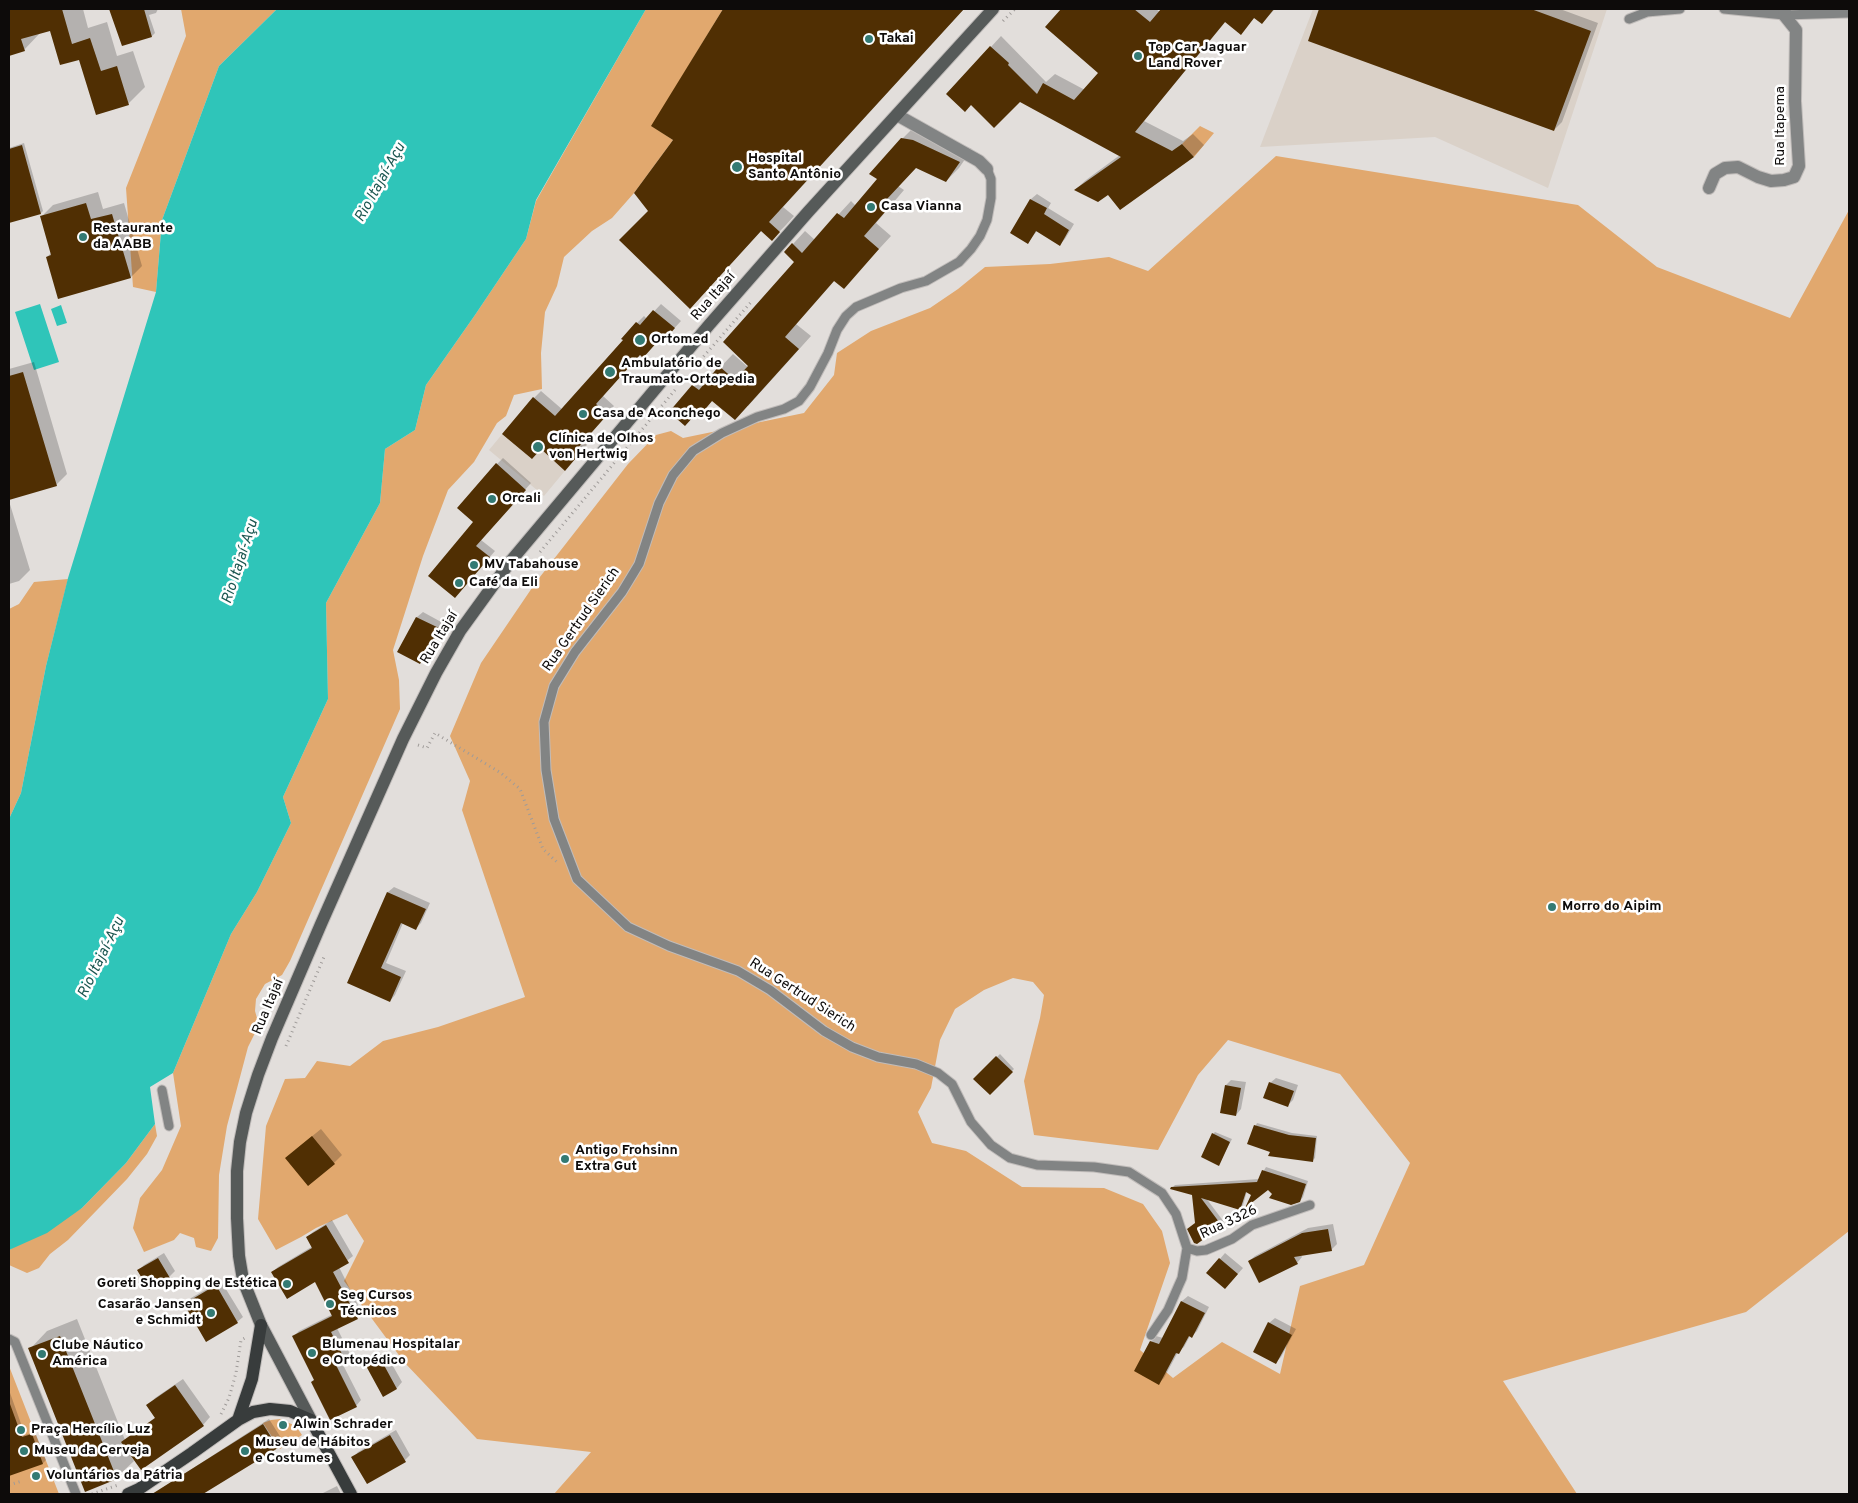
<!DOCTYPE html>
<meta charset="utf-8">
<style>
body{margin:0}
#map{position:relative;width:1858px;height:1503px;overflow:hidden;background:#e2dedb;font-family:Overpass,sans-serif}
canvas{display:block}
.frame{position:absolute;inset:0;border:10px solid #0d0b0a;pointer-events:none}
</style>
<div id="map">
<canvas width="1858" height="1503"></canvas>
<div class="frame"></div>
</div>
<script>
const ctx = document.querySelector('canvas').getContext('2d');
ctx.lineJoin = 'round';
function fill(path, color) { ctx.fillStyle = color; ctx.fill(path, 'evenodd'); }
const poly = rows => new Path2D(rows.map(r => 'M' + r).join(''));
function strokePath(path, color, width, dash) { ctx.strokeStyle = color; ctx.lineWidth = width; ctx.lineCap = dash ? 'butt' : 'round'; ctx.setLineDash(dash || []); ctx.stroke(path); }
function write(font, color, halo, rows, align = 'center') {
  ctx.font = font + ' Overpass,sans-serif'; ctx.lineWidth = 5; ctx.setLineDash([]); ctx.textBaseline = 'middle'; ctx.strokeStyle = halo; ctx.fillStyle = color; for (const [text, x, y, turn = 0] of rows) {
    ctx.save(); ctx.translate(x, y); ctx.rotate((+turn || 0) * Math.PI / 180); ctx.textAlign = isNaN(turn) ? turn : align; if (halo) ctx.strokeText(text, 0, 0); ctx.fillText(text, 0, 0); ctx.restore();
  }
}
const built = poly([
 [1313,9,1607,9,1548,188,1435,137,1260,147],
 [533,397,588,443,544,496,489,450]
]);
const green = poly([
 [181,9,277,9,219,66,162,220,156,292,133,287,126,188,186,36],
 [646,9,723,9,652,126,673,140,634,193,612,218,592,231,564,257,557,286,545,312,541,353,542,389,514,395,506,416,497,423,474,462,448,490,423,556,393,650,399,680,400,709,290,961,282,975,265,984,256,999,255,1011,259,1025,248,1047,227,1126,219,1175,218,1238,211,1251,196,1247,194,1238,180,1233,174,1240,144,1252,133,1228,140,1198,162,1170,181,1126,173,1073,231,934,257,892,291,823,283,797,328,699,326,603,380,503,385,449,415,430,426,385,475,315,526,239,536,201],
 [1200,126,1214,133,1194,157,1182,144],
 [1276,156,1578,205,1657,267,1790,318,1849,210,1849,1231,1746,1312,1503,1381,1577,1494,554,1494,591,1452,477,1439,404,1362,344,1281,364,1241,347,1214,316,1228,301,1237,276,1250,258,1219,266,1126,285,1079,305,1078,317,1061,350,1066,383,1041,438,1027,525,997,462,810,470,781,450,736,481,663,536,582,628,464,656,435,671,431,683,438,804,413,834,375,837,353,871,331,930,308,958,289,985,267,1050,264,1109,257,1148,271],
 [1013,978,1033,982,1044,995,1040,1018,1024,1081,1034,1135,1158,1150,1198,1075,1228,1040,1340,1074,1410,1163,1364,1265,1300,1286,1280,1374,1222,1342,1173,1378,1140,1350,1170,1263,1162,1231,1143,1204,1104,1188,1022,1187,966,1151,932,1143,918,1112,931,1088,940,1040,955,1009,984,990],
 [68,579,46,666,21,793,9,819,9,609,19,604,34,582],
 [155,1124,157,1136,147,1154,127,1179,68,1240,50,1254,39,1268,27,1273,9,1265,9,1250,82,1208,126,1163],
 [9,1366,59,1494,9,1494],
 [280,1419,296,1426,302,1435,280,1449,263,1423,271,1420]
]);
const water = poly([
 [277,9,646,9,536,200,526,239,475,315,426,385,415,430,385,449,380,503,326,603,328,699,283,797,291,823,257,892,231,934,173,1073,150,1087,155,1124,126,1163,82,1208,47,1233,9,1250,9,819,21,793,46,666,68,578,156,292,162,220,219,66],
 [40,304,59,362,34,370,15,312],
 [61,305,67,323,57,326,51,309]
]);
const shadow = poly([
 [9,9,83,9,88,28,107,22,117,56,133,51,145,87,128,104,50,30,41,32,24,50,9,55],
 [111,9,158,9,156,13,149,15,155,33,152,36,123,44],
 [725,9,964,9,783,207,794,216,786,225,772,239,762,230,704,293,650,211,675,140,653,126],
 [1063,9,1156,9,1160,12,1163,9,1275,9,1262,23,1255,17,1241,33,1226,21,1144,121,1183,141,1193,134,1204,145,1194,156,1120,208,1108,194,1076,189,1086,180,1120,155,1020,101,971,104,948,94,1001,36,1046,82,1055,74,1085,90,1100,72,1047,27],
 [1321,9,1560,9,1598,23,1562,122,1554,130,1309,40],
 [915,126,926,128,972,149,959,168,946,181,916,167,898,186,904,190,876,223,891,236,844,287,835,280,796,324,811,336,748,406,713,400,697,417,694,415,671,412,706,373,711,377,733,354,750,369,795,262,793,244,805,231,815,240,851,201,856,206,879,179,902,139],
 [24,143,43,211,41,213,9,222,9,148],
 [98,192,103,209,124,203,142,266,131,277,47,257,52,252,42,216,53,205],
 [1037,194,1051,203,1048,208,1074,224,1065,239,1060,244,1037,231,1028,242,1012,233,1031,199],
 [661,304,681,321,669,334,640,354,603,396,614,406,583,441,587,445,572,462,534,398,541,391,563,410,624,340,637,323,644,316,647,319],
 [34,362,67,474,56,485,9,499,9,369],
 [503,458,531,483,481,540,495,551,455,597,475,522,497,464],
 [9,501,30,570,19,581,9,584],
 [423,612,443,623,425,657,420,663,399,652,417,617],
 [394,887,430,903,421,923,416,928,403,923,386,963,406,971,395,995,390,1001,348,982,388,892],
 [1000,1054,1014,1069,990,1093,975,1079],
 [1276,1078,1298,1085,1293,1100,1288,1105,1270,1083],
 [1231,1080,1246,1082,1241,1109,1236,1115,1226,1085],
 [1257,1123,1292,1133,1317,1136,1315,1158,1313,1160,1248,1143],
 [321,1129,342,1155,334,1163,295,1150],
 [1215,1132,1232,1139,1219,1164,1213,1134],
 [1266,1167,1308,1181,1303,1197,1300,1201,1274,1194,1268,1189,1253,1194,1247,1191,1243,1205,1240,1208,1206,1198,1224,1222,1197,1243,1194,1194,1172,1188,1175,1185,1259,1179],
 [332,1220,353,1256,339,1267,362,1313,357,1318,337,1328,350,1354,341,1361,361,1400,356,1406,315,1379,294,1336,299,1331,333,1314,316,1281,272,1272,278,1267,313,1246,307,1237,313,1232],
 [1333,1224,1337,1244,1331,1250,1301,1255,1302,1257,1297,1263,1249,1261,1255,1256,1308,1228],
 [164,1253,175,1271,169,1277,149,1289,138,1271,144,1265],
 [1225,1253,1243,1268,1231,1282,1208,1273],
 [221,1281,243,1317,237,1322,185,1304,191,1298],
 [1188,1296,1209,1307,1197,1331,1192,1336,1190,1336,1184,1347,1178,1352,1164,1378,1159,1383,1151,1342,1156,1336,1163,1338,1182,1301],
 [1275,1318,1296,1329,1281,1357,1276,1362,1269,1323],
 [77,1319,125,1440,156,1417,148,1406,155,1398,183,1379,210,1417,203,1425,131,1456,134,1461,116,1478,30,1349,47,1331],
 [385,1352,402,1382,397,1388,383,1395,367,1364,372,1359],
 [9,1390,25,1435,35,1432,46,1460,43,1463,9,1475],
 [269,1419,283,1441,277,1447,203,1493,203,1494,153,1494],
 [396,1430,410,1455,405,1460,353,1458,358,1452],
 [337,1486,341,1494,321,1494]
]);
const building = poly([
 [9,9,62,9,72,44,90,38,101,71,117,66,129,105,96,115,79,60,60,65,50,31,21,39,25,51,9,56],
 [109,9,144,9,152,37,122,46],
 [723,9,964,9,769,222,780,232,772,241,761,231,690,309,619,240,648,211,634,193,673,140,651,126],
 [1061,9,1134,9,1150,22,1161,9,1274,9,1262,24,1254,18,1241,35,1225,22,1135,132,1172,151,1182,144,1194,157,1120,210,1108,195,1098,202,1074,190,1121,157,1020,102,994,128,971,105,965,112,946,94,990,46,1009,63,1008,65,1037,94,1043,83,1074,100,1098,73,1045,27],
 [1319,9,1531,9,1591,31,1554,131,1308,41],
 [901,138,913,140,960,162,946,182,916,168,887,199,892,204,864,236,879,249,844,289,834,281,785,337,799,349,735,420,712,401,697,419,694,416,685,426,669,412,692,385,699,390,719,366,735,380,748,366,723,342,794,262,784,252,792,243,802,253,837,213,844,218,877,179,869,174],
 [22,145,41,214,9,223,9,149],
 [1030,199,1047,208,1044,214,1069,230,1060,246,1036,231,1028,244,1010,233],
 [86,203,91,219,112,214,131,278,58,299,46,257,51,255,40,216],
 [653,310,675,328,662,343,659,340,643,358,640,355,596,404,608,414,577,449,581,452,565,471,541,449,532,459,502,434,533,397,555,416,623,340,621,339,636,322,640,325],
 [23,372,57,486,9,500,9,376],
 [496,463,526,490,476,546,490,557,455,598,428,576,473,522,457,508],
 [416,617,439,628,420,664,397,652],
 [387,892,426,909,416,930,401,923,381,968,401,977,390,1002,347,983],
 [996,1056,1013,1072,990,1095,973,1079],
 [1269,1082,1294,1091,1288,1107,1263,1098],
 [1225,1085,1241,1088,1236,1116,1220,1113],
 [1254,1125,1289,1135,1316,1138,1313,1162,1268,1156,1270,1152,1247,1144],
 [1212,1133,1230,1142,1219,1166,1201,1157],
 [312,1136,335,1164,308,1186,285,1158],
 [1262,1170,1306,1184,1300,1202,1291,1205,1269,1198,1272,1194,1268,1190,1245,1208,1251,1195,1246,1192,1240,1210,1201,1198,1222,1226,1197,1244,1194,1243,1187,1229,1195,1223,1192,1195,1170,1189,1171,1187,1257,1182],
 [326,1225,349,1263,333,1272,358,1319,331,1332,345,1360,336,1365,357,1407,330,1420,311,1382,314,1380,292,1336,332,1316,315,1282,287,1299,271,1272,312,1248,306,1237],
 [1328,1229,1332,1251,1294,1257,1298,1264,1259,1283,1248,1261,1302,1233],
 [158,1258,170,1278,149,1290,137,1270],
 [1219,1258,1238,1274,1225,1289,1206,1273],
 [216,1285,238,1323,206,1342,184,1304],
 [1181,1301,1205,1313,1192,1338,1189,1336,1179,1354,1176,1353,1159,1385,1134,1371,1150,1341,1159,1344],
 [1268,1322,1292,1335,1276,1364,1253,1352],
 [60,1336,117,1479,85,1492,28,1348],
 [379,1356,397,1389,383,1397,365,1364],
 [175,1385,204,1426,141,1470,121,1442,155,1418,146,1405],
 [9,1404,10,1404,22,1437,32,1434,43,1464,9,1476],
 [263,1424,278,1448,203,1494,152,1494],
 [390,1435,406,1462,367,1484,351,1457]
]);
const path = poly([
 [1003,21,1015,9],
 [697,364,752,301],
 [540,552,675,390],
 [418,745,427,748,435,733,501,773,520,789,543,849,558,863],
 [286,1046,324,957],
 [221,1414,229,1398,236,1373,241,1340,245,1338],
 [9,1485,22,1481],
 [92,1494,118,1485]
]);
const lane = poly([
 [1724,9,1784,15,1849,13],
 [1629,19,1647,12,1680,9],
 [987,169,991,179,991,198,987,220,980,236,971,249,959,262,926,281,901,288,856,307,846,316,837,330,828,353,810,387,799,401,784,409,757,417,722,433,693,451,673,475,659,503,639,564,622,592,575,652,554,686,544,722,546,770,554,819,577,879,628,927,669,946,738,971,770,990,824,1031,852,1047,878,1057,916,1064,938,1073,952,1084,971,1122,991,1145,1010,1158,1037,1165,1094,1167,1129,1172,1162,1193,1176,1214,1187,1248,1182,1278,1178,1287,1168,1310,1151,1335],
 [162,1090,169,1126],
 [1187,1248,1197,1251,1206,1250,1232,1239,1252,1225,1310,1205],
 [9,1339,15,1342,76,1494]
]);
const street = poly([
 [897,115,979,161,987,169],
 [1709,188,1715,174,1725,168,1738,167,1758,177,1771,181,1784,180,1794,177,1799,166,1795,101,1796,30,1784,15,1785,9]
]);
const secondary = poly([
 [311,1420,261,1325,243,1280,239,1256,237,1218,237,1171,240,1142,246,1113,258,1075,272,1038,321,924,403,739,436,673,460,631,510,562,709,325,808,212,993,9]
]);
const primary = poly([
 [238,1420,252,1379,261,1325],
 [128,1494,139,1489,192,1453,238,1420,253,1412,270,1409,290,1411,311,1420,351,1494]
]);
const markers = [
 [869,39,5,"#337a73"],
 [1138,56,5,"#337a73"],
 [737,167,6,"#337a73"],
 [871,207,5,"#337a73"],
 [83,237,5,"#337a73"],
 [640,340,6,"#337a73"],
 [610,372,6,"#337a73"],
 [583,414,5,"#337a73"],
 [538,447,6,"#337a73"],
 [492,499,5,"#337a73"],
 [474,565,5,"#337a73"],
 [459,583,5,"#337a73"],
 [1552,907,5,"#337a73"],
 [565,1159,5,"#337a73"],
 [287,1284,5,"#337a73"],
 [330,1304,5,"#337a73"],
 [211,1313,5,"#337a73"],
 [312,1353,5,"#337a73"],
 [42,1354,5,"#337a73"],
 [283,1425,5,"#337a73"],
 [21,1430,5,"#337a73"],
 [24,1451,5,"#337a73"],
 [245,1451,5,"#337a73"],
 [36,1476,5,"#337a73"]
];
const poiNames = [
 ["Takai",879,39],
 ["Top Car Jaguar",1148,48],
 ["Land Rover",1148,64],
 ["Hospital",748,159],
 ["Santo Antônio",748,175],
 ["Casa Vianna",881,207],
 ["Restaurante",93,229],
 ["da AABB",93,245],
 ["Ortomed",651,340],
 ["Ambulatório de",621,364],
 ["Traumato-Ortopedia",621,380],
 ["Casa de Aconchego",593,414],
 ["Clínica de Olhos",549,439],
 ["von Hertwig",549,455],
 ["Orcali",502,499],
 ["MV Tabahouse",484,565],
 ["Café da Eli",469,583],
 ["Morro do Aipim",1562,907],
 ["Antigo Frohsinn",575,1151],
 ["Extra Gut",575,1167],
 ["Goreti Shopping de Estética",277,1284,"right"],
 ["Seg Cursos",340,1296],
 ["Técnicos",340,1312],
 ["Casarão Jansen",201,1305,"right"],
 ["e Schmidt",201,1321,"right"],
 ["Blumenau Hospitalar",322,1345],
 ["e Ortopédico",322,1361],
 ["Clube Náutico",52,1346],
 ["América",52,1362],
 ["Alwin Schrader",293,1425],
 ["Praça Hercílio Luz",31,1430],
 ["Museu de Hábitos",255,1443],
 ["e Costumes",255,1459],
 ["Museu da Cerveja",34,1451],
 ["Voluntários da Pátria",46,1476]
];
const streetNames = [
 ["Rua Itapema",1781,126,-90],
 ["Rua Itajaí",714,297,-49],
 ["Rua Gertrud Sierich",582,620,-55],
 ["Rua Itajaí",440,638,-59],
 ["Rua Gertrud Sierich",802,996,33],
 ["Rua Itajaí",269,1007,-67],
 ["Rua 3326",1229,1223,-25]
];
const waterNames = [
 ["Rio Itajaí-Açu",381,183,-61],
 ["Rio Itajaí-Açu",241,562,-72],
 ["Rio Itajaí-Açu",102,958,-64]
];
fill(built, '#dad1c8');
fill(green, '#e1a86e');
fill(water, '#2fc5b9');
fill(shadow, '#0003');
fill(building, '#502f03');
strokePath(lane, '#c0bcba', 11);
strokePath(street, '#c0bcba', 14);
strokePath(secondary, '#c0bcba', 14);
strokePath(primary, '#c0bcba', 14);
strokePath(path, '#9f9b99', 3, [1, 4]);
strokePath(lane, '#828484', 9);
strokePath(street, '#828484', 12);
strokePath(secondary, '#565a59', 12);
strokePath(primary, '#383c3c', 12);
for (const [x, y, r, color] of markers) { const dot = new Path2D(); dot.arc(x, y, r, 0, 2 * Math.PI); ctx.fillStyle = color; ctx.fill(dot); strokePath(dot, '#fff', 2); }
write('bold 14px', '#0d0b0a', '#fff', poiNames, 'left');
write('14px', '#0d0b0a', '#fff', streetNames);
write('italic 15px', '#1b5650', '#fff', waterNames);
</script>
